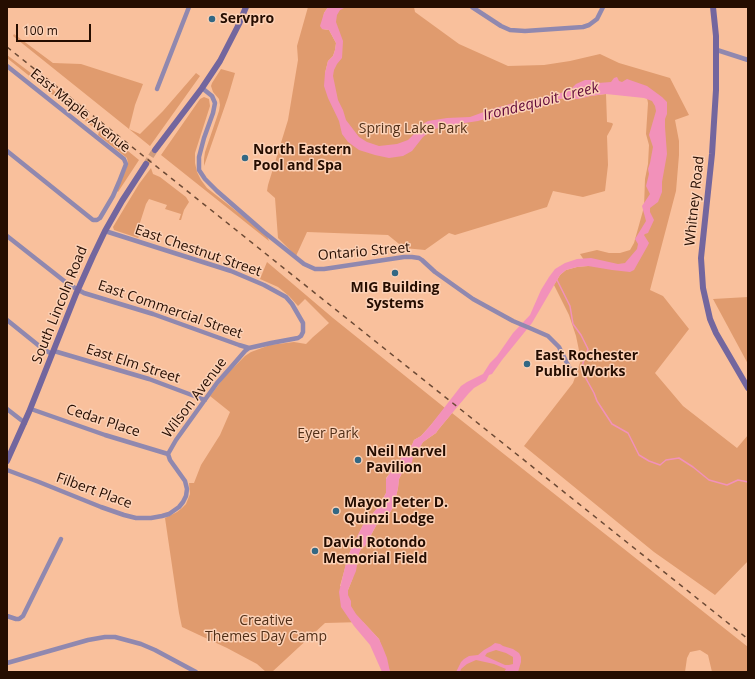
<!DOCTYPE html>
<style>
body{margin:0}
#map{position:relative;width:755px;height:679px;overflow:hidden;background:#f9c09c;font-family:"Open Sans",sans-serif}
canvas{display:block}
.frame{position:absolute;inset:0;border:8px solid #250d00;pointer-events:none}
.scale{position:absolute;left:16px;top:24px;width:75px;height:18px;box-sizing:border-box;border:2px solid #250d00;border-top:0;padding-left:5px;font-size:12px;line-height:14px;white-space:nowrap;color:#250d00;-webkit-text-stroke:3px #fcd1b6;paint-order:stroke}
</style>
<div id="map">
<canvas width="755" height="679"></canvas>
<div class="frame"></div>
<div class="scale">100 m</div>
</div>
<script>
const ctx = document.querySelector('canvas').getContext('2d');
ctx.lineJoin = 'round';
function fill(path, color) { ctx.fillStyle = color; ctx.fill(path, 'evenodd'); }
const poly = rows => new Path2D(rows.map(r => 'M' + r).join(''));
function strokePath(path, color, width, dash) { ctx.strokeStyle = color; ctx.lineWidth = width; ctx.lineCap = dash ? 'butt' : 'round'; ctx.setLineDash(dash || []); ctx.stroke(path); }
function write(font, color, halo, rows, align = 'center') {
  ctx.font = font + ' "Open Sans",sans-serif'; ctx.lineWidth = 3; ctx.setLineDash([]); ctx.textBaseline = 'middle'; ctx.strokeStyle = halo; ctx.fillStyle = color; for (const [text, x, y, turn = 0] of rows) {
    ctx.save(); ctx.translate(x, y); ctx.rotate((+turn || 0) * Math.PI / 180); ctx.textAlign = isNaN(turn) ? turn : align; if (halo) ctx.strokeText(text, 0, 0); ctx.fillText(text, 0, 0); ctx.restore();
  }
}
const green = poly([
 [308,7,328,7,324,13,322,29,329,30,336,43,335,50,333,56,328,61,325,73,325,87,342,45,330,22,337,7,414,7,415,12,459,44,508,66,544,65,570,61,600,54,619,63,670,78,689,115,675,120,679,141,679,155,676,191,650,290,663,296,689,329,655,373,683,406,737,448,748,435,748,561,715,595,654,552,524,446,573,383,581,360,576,336,569,315,554,285,560,275,566,270,577,267,588,266,580,254,597,250,609,253,620,253,630,250,634,243,644,207,645,179,648,164,649,145,646,134,648,103,647,98,644,93,594,88,556,100,565,98,578,99,590,96,606,94,607,122,612,123,613,124,611,129,607,136,608,165,605,191,583,197,553,191,547,207,455,235,449,233,425,250,404,248,388,235,307,232,296,256,278,238,275,198,267,191,268,185,288,120,298,60,297,46],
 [14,34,53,63,81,64,143,84,135,105,129,129,140,134,163,111,196,73,200,76,150,146,129,129,13,36],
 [7,55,52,89,139,160,118,192,117,191,128,164,127,158,98,135,99,132,7,58],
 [221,69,235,73,228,97,204,166,204,159,205,152,219,111,220,105,219,99,213,92,211,86,212,83],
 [204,97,209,99,210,106,195,153,195,163,197,172,201,180,207,188,263,232,267,236,269,241,161,155,200,99],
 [151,168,153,174,160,177,186,197,189,202,184,210,181,220,179,220,181,214,165,209,167,205,149,199,146,204,137,232,141,234,140,236,138,238,114,230,113,227,125,207,139,184],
 [267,262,333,318,445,408,430,426,421,436,414,440,412,445,403,453,402,457,386,478,386,493,379,506,363,525,352,547,349,554,340,586,348,590,352,580,359,553,361,549,365,546,377,524,389,514,394,506,398,488,399,479,404,469,410,466,413,453,417,451,423,442,436,433,438,430,452,413,748,647,748,670,746,672,712,672,708,655,700,650,690,652,687,658,685,672,390,672,379,639,363,622,325,623,272,672,266,672,257,664,227,648,182,627,179,613,165,518,177,512,182,508,186,504,190,494,189,483,194,483,201,465,220,435,230,412,210,396,226,375,245,356,251,352,270,345,294,342,306,344,313,337,320,331,329,323,305,299,298,306,289,296,278,287,260,279],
 [748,297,748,364,713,299]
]);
const water = poly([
 [328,7,346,7,340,10,337,15,336,22,343,41,342,58,337,64,334,70,333,76,338,100,343,110,346,120,359,137,367,142,379,146,397,144,408,140,413,135,419,126,428,121,447,118,470,117,492,109,514,103,532,101,568,91,571,89,576,84,585,80,592,80,598,83,611,82,614,78,617,77,619,81,622,82,627,79,647,86,662,97,667,102,667,114,665,119,665,127,667,154,662,182,662,192,658,202,650,208,650,212,654,220,648,233,645,234,644,235,649,243,647,247,634,270,630,272,612,270,588,266,577,267,566,270,560,275,532,323,502,360,492,374,489,375,486,381,474,388,469,393,438,430,436,433,423,442,419,449,417,451,413,453,412,455,413,457,412,462,410,466,404,469,399,479,398,488,394,506,389,514,377,524,365,546,361,549,359,553,356,571,348,590,348,595,351,601,351,606,356,614,379,639,383,648,387,658,390,672,382,672,370,645,354,626,341,607,339,592,347,559,352,547,363,525,379,506,386,493,386,479,394,467,402,457,403,453,412,445,414,440,421,436,430,426,461,386,467,382,483,374,490,363,497,356,513,333,530,315,541,290,549,277,555,269,565,263,577,259,591,258,618,264,625,263,637,249,638,244,635,239,646,221,642,206,650,194,646,186,649,174,648,169,650,163,653,147,649,135,656,111,655,106,652,101,644,98,606,94,590,96,578,99,565,98,553,100,543,106,527,110,513,111,478,121,445,126,432,130,423,137,412,151,403,156,389,158,375,155,359,150,348,142,342,134,339,121,328,98,324,86,325,73,328,61,333,56,335,50,336,43,329,30,322,29,320,26,324,13],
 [495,643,500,644,503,646,513,649,519,653,521,657,521,662,518,672,504,672,506,669,494,664,476,660,467,664,461,669,460,672,456,672,461,662,464,659,469,656,478,655,484,650,491,646],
 [496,650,506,653,513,657,513,664,509,665,505,665,485,656,487,653]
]);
const stream = poly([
 [557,280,570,306,573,324,581,335,588,349,582,366,584,375,594,393,597,401,612,424,628,433,639,455,649,461,660,465,666,460,679,458,693,467,709,480,727,485,738,480,748,482]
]);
const secondaryTunnel = poly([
 [146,164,155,150]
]);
const street = poly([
 [472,7,501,26,510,30,525,31,583,27,589,25,597,19,603,7],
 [717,50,748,60],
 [7,66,124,159,126,164,119,182,113,196,100,218,97,220,93,220,7,151],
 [202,88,212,96,215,103,213,113,204,138,199,157,199,170,205,179,217,191,264,232,304,264,315,269,324,269,404,257,412,257,419,258,422,260,435,272,473,299,513,321,532,329,548,336,559,347,570,369],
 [157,89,189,7],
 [7,236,68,284,84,293,153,314,239,345,249,348],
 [7,320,43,349,52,354],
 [54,351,149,379,205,400],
 [7,409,25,423],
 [31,409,105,435,168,454],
 [7,470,39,482,101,507,124,515,136,518,151,518,162,516,169,514,179,507,183,502,186,496,187,489,185,481,170,460,168,454,176,440,217,383,232,366,245,351,249,348,271,343,298,338,301,336,303,332,303,323,292,304,286,297,264,285,231,271,105,231],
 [7,616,16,619,19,619,23,616,61,539],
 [7,663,88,640,105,637,115,637,141,644,155,650,196,672]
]);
const secondary = poly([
 [713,7,716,36,716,90,712,154,701,258,703,288,710,319,716,333,748,388],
 [155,150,202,88,220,61,239,24,246,7],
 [7,461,29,412,76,294,93,256,105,231,122,201,146,164]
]);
const rail = poly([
 [7,47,748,639]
]);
const markers = [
 [212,19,4,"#336884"],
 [245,158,4,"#336884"],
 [395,273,4,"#336884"],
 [527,364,4,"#336884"],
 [358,460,4,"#336884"],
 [336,511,4,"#336884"],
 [315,551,4,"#336884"]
];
const poiNames = [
 ["Servpro",220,19],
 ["North Eastern",253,150],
 ["Pool and Spa",253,166],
 ["MIG Building",395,288,"center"],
 ["Systems",395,304,"center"],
 ["East Rochester",535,356],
 ["Public Works",535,372],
 ["Neil Marvel",366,452],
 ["Pavilion",366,468],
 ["Mayor Peter D.",344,503],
 ["Quinzi Lodge",344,519],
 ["David Rotondo",323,543],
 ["Memorial Field",323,559]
];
const streetNames = [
 ["East Maple Avenue",80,111,39],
 ["Whitney Road",695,201,-84],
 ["East Chestnut Street",198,251,19],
 ["Ontario Street",364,252,-5],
 ["South Lincoln Road",60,305,-68],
 ["East Commercial Street",170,310,19],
 ["East Elm Street",133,364,18],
 ["Wilson Avenue",195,398,-53],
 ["Cedar Place",103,421,18],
 ["Filbert Place",94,491,20]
];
const parkNames = [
 ["Spring Lake Park",413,129],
 ["Eyer Park",328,434],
 ["Creative",266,621],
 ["Themes Day Camp",266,637]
];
const waterNames = [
 ["Irondequoit Creek",541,102,-14]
];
fill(green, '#e09b6e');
fill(water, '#f291ba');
strokePath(stream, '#f291ba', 1.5);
strokePath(secondaryTunnel, '#cf9c7d', 6, [6, 3]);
strokePath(street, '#9088af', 4.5);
strokePath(secondary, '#73669e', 6);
strokePath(rail, '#6d4a35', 1.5, [5, 5]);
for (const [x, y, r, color] of markers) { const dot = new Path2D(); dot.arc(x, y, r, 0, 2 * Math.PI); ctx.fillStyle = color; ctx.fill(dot); strokePath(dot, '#fcd1b6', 1.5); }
write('bold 14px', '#250d00', '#fcd1b6', poiNames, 'left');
write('14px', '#250d00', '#fcd1b6', streetNames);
write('14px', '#512f17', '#fcd1b6', parkNames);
write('italic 15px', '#630c3b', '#fcd1b6', waterNames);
</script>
